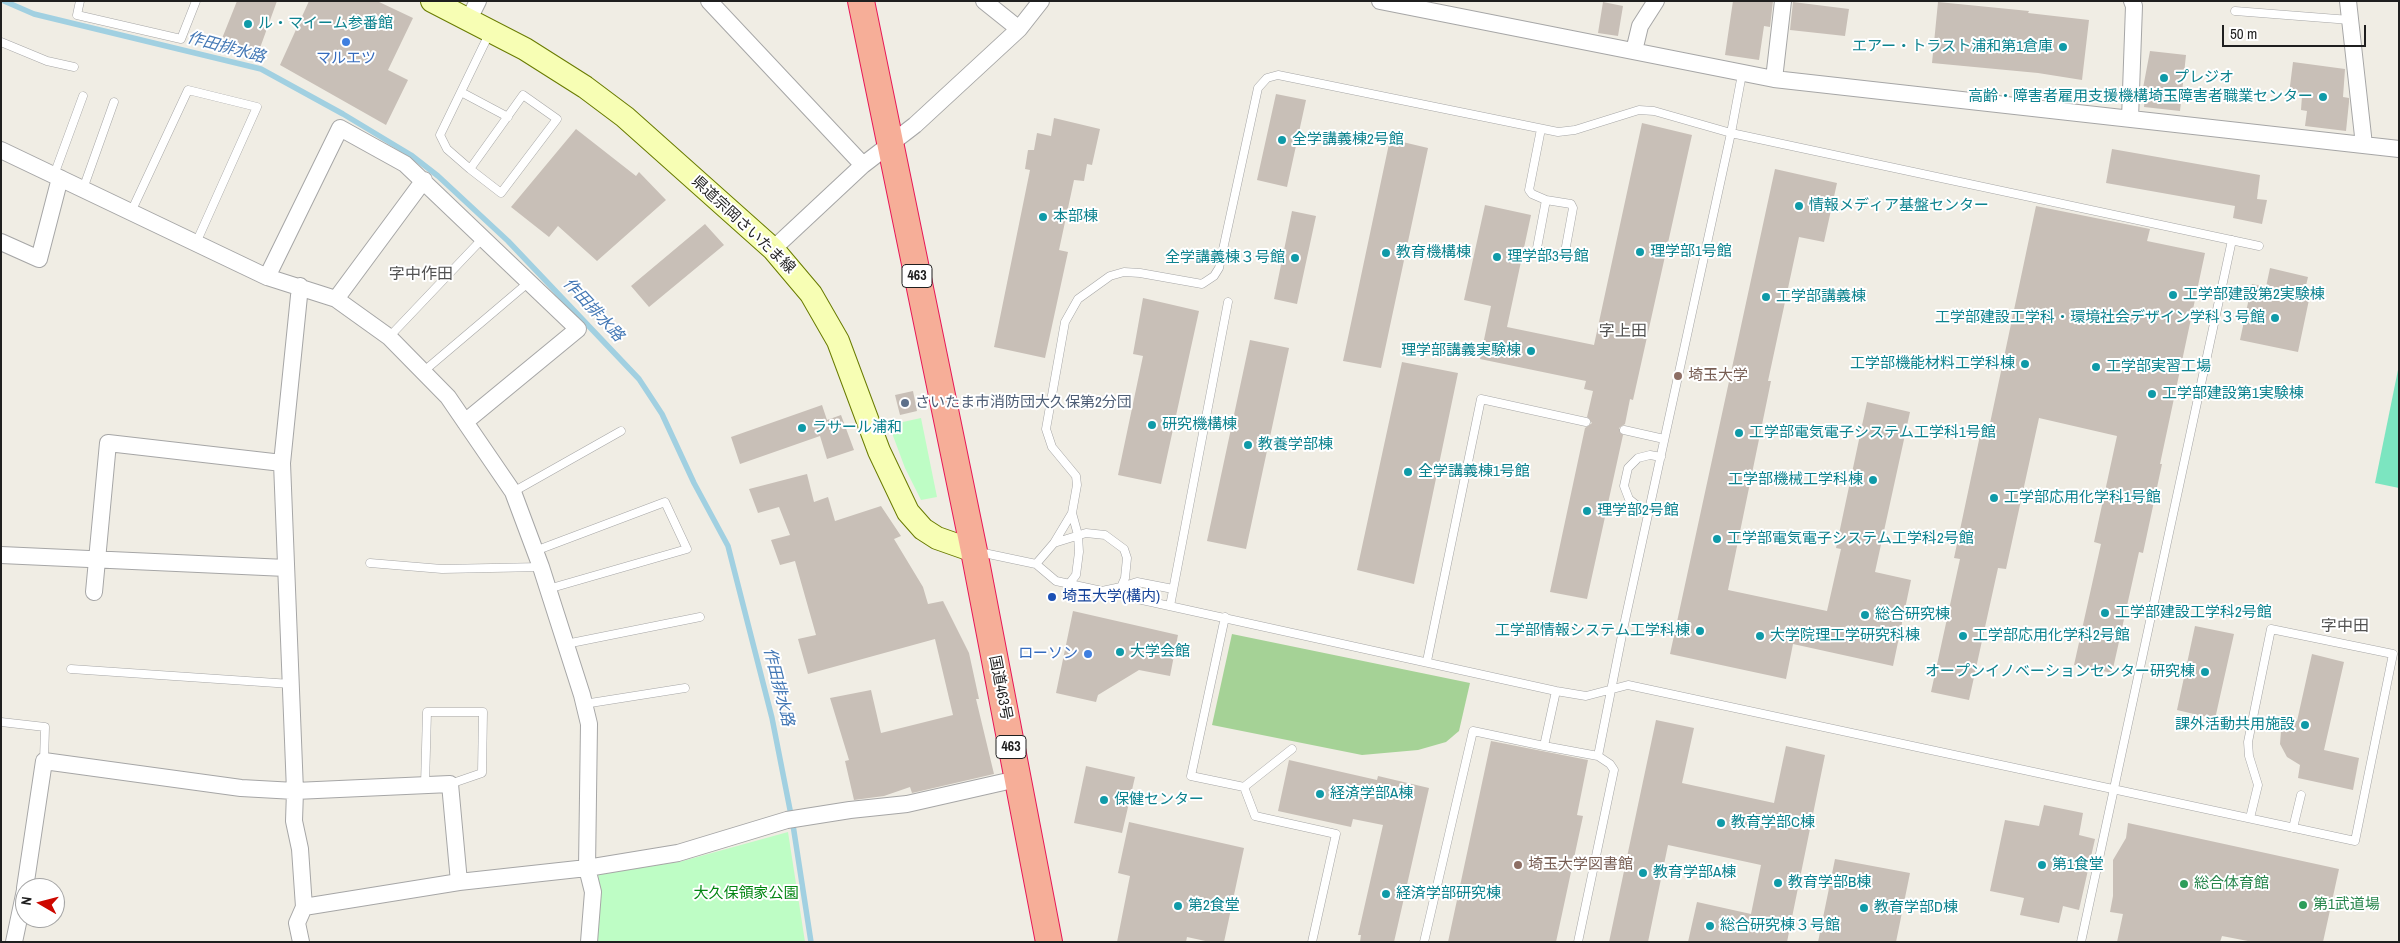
<!DOCTYPE html>
<meta charset="utf-8">
<style>
body{margin:0}
#map{position:relative;width:2400px;height:943px;overflow:hidden;background:#f0ede4;font-family:"Archivo Narrow",sans-serif}
canvas{display:block}
.frame{position:absolute;inset:0;border:2px solid #1f1f1f;pointer-events:none}
.north{position:absolute;left:15px;top:878px;width:50px;height:50px;box-sizing:border-box;background:#fff;border:1px solid #a5a5a5;border-radius:50%;rotate:278deg;font-size:14px;font-weight:700;line-height:20px;text-align:center;color:#1f1f1f}
.north::after{content:'';display:block;margin:auto;width:18px;height:22px;background:#cd0800;clip-path:polygon(50% 0,100% 100%,50% 72%,0 100%)}
.scale{position:absolute;left:2222px;top:25px;width:144px;height:22px;box-sizing:border-box;border:2px solid #1f1f1f;border-top:0;padding-left:6px;font-size:15px;line-height:18px;white-space:nowrap;color:#1f1f1f;-webkit-text-stroke:4px #fff;paint-order:stroke}
</style>
<div id="map">
<canvas width="2400" height="943"></canvas>
<div class="frame"></div>
<div class="north">N</div>
<div class="scale">50 m</div>
</div>
<script>
const ctx = document.querySelector('canvas').getContext('2d');
ctx.lineJoin = 'round';
function fill(path, color) { ctx.fillStyle = color; ctx.fill(path, 'evenodd'); }
const poly = rows => new Path2D(rows.map(r => 'M' + r).join(''));
function strokePath(path, color, width, dash) { ctx.strokeStyle = color; ctx.lineWidth = width; ctx.lineCap = dash ? 'butt' : 'round'; ctx.setLineDash(dash || []); ctx.stroke(path); }
function write(font, color, halo, rows, align = 'center') {
  ctx.font = font + ' "Archivo Narrow","Noto Sans JP",sans-serif'; ctx.lineWidth = 4; ctx.setLineDash([]); ctx.textBaseline = 'middle'; ctx.strokeStyle = halo; ctx.fillStyle = color; for (const [text, x, y, turn = 0] of rows) {
    ctx.save(); ctx.translate(x, y); ctx.rotate((+turn || 0) * Math.PI / 180); ctx.textAlign = isNaN(turn) ? turn : align; if (halo) ctx.strokeText(text, 0, 0); ctx.fillText(text, 0, 0); ctx.restore();
  }
}
const forest = poly([
 [1232,634,1470,683,1459,731,1446,742,1418,750,1362,755,1212,725]
]);
const park = poly([
 [921,418,937,497,921,500,905,468,889,425],
 [788,832,805,942,596,942,600,893,598,873,679,862]
]);
const pitch = poly([
 [2399,365,2399,488,2375,483]
]);
const stream = poly([
 [4,1,34,14,261,69,343,114,411,155,438,176,508,241,639,379,662,414,694,483,728,546,772,718,793,825,811,942]
]);
const building = poly([
 [237,1,277,1,256,59,219,46],
 [309,1,377,1,413,18,388,70,408,80,386,125,280,65],
 [1733,1,1773,1,1770,27,1764,26,1759,60,1725,55],
 [1603,2,1623,6,1618,36,1598,33],
 [1793,2,1849,9,1845,36,1790,30],
 [1938,2,2029,11,2028,13,2089,20,2082,80,2038,73,1932,63],
 [2150,51,2186,55,2180,111,2144,107,2146,88,2143,88],
 [2293,62,2345,69,2343,97,2349,98,2349,102,2346,131,2305,126,2307,111,2301,110,2302,96,2289,94],
 [1276,94,1306,100,1287,187,1257,180],
 [1054,118,1100,129,1092,165,1087,164,1084,181,1074,180,1059,250,1068,252,1045,358,994,347,1030,170,1025,169,1028,150,1034,150,1037,133,1051,136],
 [1642,123,1692,135,1633,400,1630,399,1625,424,1619,428,1623,435,1587,599,1550,592,1585,428,1592,423,1587,417,1593,391,1584,389,1586,381,1480,359,1491,306,1464,300,1485,205,1531,215,1507,327,1594,345],
 [576,129,636,176,639,172,666,200,597,261,558,226,549,237,511,207],
 [1390,139,1428,148,1381,368,1343,361],
 [2112,149,2260,175,2257,199,2267,200,2262,224,2233,218,2235,206,2106,183],
 [1775,169,1837,183,1824,242,1799,237,1768,381,1771,381,1728,590,1827,611,1841,549,1836,548,1867,402,1910,412,1875,572,1911,580,1893,666,1793,644,1786,679,1670,654],
 [2036,206,2150,229,2147,241,2205,253,2160,464,2162,464,2143,553,2139,552,2112,673,2074,665,2101,544,2094,542,2117,436,2039,418,2006,569,1998,568,1969,700,1931,692,1960,559,1954,558,1982,426,1989,428],
 [1292,211,1316,216,1297,304,1274,299],
 [705,224,724,245,649,307,631,286],
 [2270,268,2308,277,2304,294,2310,295,2298,352,2240,340,2252,284,2266,287],
 [1143,298,1199,311,1161,484,1118,475,1143,356,1133,354],
 [1250,340,1289,348,1246,549,1207,541],
 [1402,362,1458,373,1414,584,1357,570],
 [913,391,917,411,900,415,895,395],
 [822,405,827,420,841,415,854,450,827,459,820,436,740,464,731,437],
 [807,474,814,502,828,497,835,521,881,506,901,536,894,539,923,587,928,604,943,601,969,653,979,699,976,699,994,774,912,793,910,787,884,796,854,800,845,761,849,760,830,698,871,690,881,733,953,715,935,639,808,674,798,639,816,635,795,561,780,565,771,540,790,535,779,507,758,513,749,489],
 [1073,611,1178,635,1170,676,1139,670,1098,695,1096,702,1056,693],
 [2195,626,2234,634,2215,719,2177,710],
 [2312,654,2344,662,2324,750,2359,758,2353,790,2298,778,2300,765,2287,757,2280,744,2282,718,2297,721],
 [1656,720,1694,728,1682,783,1774,803,1786,746,1825,755,1787,942,1688,942,1697,902,1751,914,1761,865,1668,845,1648,942,1609,942],
 [1491,741,1588,760,1577,815,1583,816,1556,942,1448,942],
 [1289,760,1377,780,1378,776,1429,788,1394,942,1360,942,1361,935,1358,935,1383,825,1353,819,1351,827,1278,811],
 [1086,766,1135,777,1122,833,1074,823],
 [2044,805,2083,813,2079,835,2095,839,2079,910,2063,906,2059,923,2020,915,2024,898,1990,891,2005,820,2039,826],
 [1129,822,1244,848,1224,942,1210,942,1187,937,1186,942,1117,942,1130,876,1118,873],
 [2128,823,2339,869,2323,942,2253,942,2222,936,2220,942,2117,942,2123,914,2110,912,2113,896,2113,860,2126,838],
 [1835,859,1910,873,1896,942,1818,942]
]);
const service = poly([
 [80,1,77,15,181,39,196,1],
 [2235,11,2350,20],
 [1,42,47,61,74,67],
 [1742,74,1731,133,2259,246],
 [461,92,508,117],
 [1541,129,1529,190,1532,194,1546,200,1571,204,1573,208,1565,252,1562,255,1538,251,1537,248,1546,200],
 [470,169,523,95,557,119,501,193,470,169,447,149,440,135,490,32],
 [54,175,83,96],
 [83,189,114,102],
 [131,212,188,90,257,107,196,243],
 [389,337,484,237],
 [424,371,529,282],
 [1624,430,1664,439],
 [513,492,621,431],
 [1648,511,1639,507,1629,499,1624,486,1628,468,1638,458,1650,455,1661,457],
 [1054,543,1072,513,1077,485,1076,476,1052,447,1046,429,1065,322,1078,299,1110,276,1124,272,1140,273,1202,284,1214,276,1219,268,1258,88,1267,78,1278,75,1558,132,1575,130,1639,110,1654,111,1731,133,1624,625,1598,756,1610,764,1614,770,1578,942],
 [535,551,665,502,687,549,548,589],
 [979,552,1036,564,1056,581,1102,591,1121,587,1125,578,1127,558,1124,549,1105,535,1086,533,1054,543,1036,564],
 [370,563,442,569,541,567],
 [1069,584,1076,575,1079,552,1078,535,1072,513],
 [1121,587,1133,598,1556,691,1586,696,1628,685,2355,841,2393,654,2271,629,2248,742,2249,756,2258,785,2250,818],
 [1121,587,1137,582,1173,589],
 [1170,606,1228,302],
 [1225,617,1191,776,1244,787],
 [566,644,700,617],
 [1427,661,1481,399,1586,422],
 [71,669,291,684],
 [1556,691,1544,746,1598,756],
 [584,704,685,688],
 [1,722,45,727,44,761],
 [1292,749,1244,787,1255,816,1336,834,1312,942],
 [425,785,427,712,483,712,482,773,450,784],
 [2293,828,2301,795],
 [1424,942,1473,731,1544,746],
 [2081,942,2232,240]
]);
const minor = poly([
 [709,1,863,165],
 [984,1,1019,29],
 [1380,1,1774,79,2399,149],
 [2348,1,2364,145],
 [469,19,478,1],
 [1634,51,1640,26,1656,1],
 [1774,79,1783,1],
 [2130,119,2134,6,2132,1],
 [1,150,267,277,336,299,389,337,448,397,513,492,541,567,582,695,589,724,587,868,678,853,787,820,850,810,907,804,1017,779],
 [1,242,39,259,60,178],
 [773,249,863,165,915,125,1019,29,1041,1],
 [267,277,340,128,405,164,578,329,465,422],
 [300,286,282,463,295,791,294,821,300,849,304,907,459,882,587,868,593,892,589,942],
 [336,299,424,180],
 [1,555,286,568],
 [94,592,108,443,282,463],
 [25,888,44,761,241,788,295,791,450,784,459,882],
 [14,942,25,890],
 [301,942,297,923,304,907]
]);
const secondary = poly([
 [432,1,525,49,585,87,625,117,773,249,811,294,838,341,879,451,908,512,923,529,937,538,974,551]
]);
const trunk = poly([
 [861,1,974,551,1049,942]
]);
const markers = [
 [248,24,5,"#0f9aa8"],
 [346,42,5,"#3f7fe0"],
 [2063,47,5,"#0f9aa8"],
 [2164,78,5,"#0f9aa8"],
 [2323,97,5,"#0f9aa8"],
 [1282,140,5,"#0f9aa8"],
 [1799,206,5,"#0f9aa8"],
 [1043,217,5,"#0f9aa8"],
 [1640,252,5,"#0f9aa8"],
 [1386,253,5,"#0f9aa8"],
 [1497,257,5,"#0f9aa8"],
 [1295,258,5,"#0f9aa8"],
 [2173,295,5,"#0f9aa8"],
 [1766,297,5,"#0f9aa8"],
 [2275,318,5,"#0f9aa8"],
 [1531,351,5,"#0f9aa8"],
 [2025,364,5,"#0f9aa8"],
 [2096,367,5,"#0f9aa8"],
 [1678,376,5,"#8d6e63"],
 [2152,394,5,"#0f9aa8"],
 [905,403,5,"#5c6f8a"],
 [1152,425,5,"#0f9aa8"],
 [802,428,5,"#0f9aa8"],
 [1739,433,5,"#0f9aa8"],
 [1248,445,5,"#0f9aa8"],
 [1408,472,5,"#0f9aa8"],
 [1873,480,5,"#0f9aa8"],
 [1994,498,5,"#0f9aa8"],
 [1587,511,5,"#0f9aa8"],
 [1717,539,5,"#0f9aa8"],
 [1052,597,5,"#1a4fb4"],
 [2105,613,5,"#0f9aa8"],
 [1865,615,5,"#0f9aa8"],
 [1700,631,5,"#0f9aa8"],
 [1760,636,5,"#0f9aa8"],
 [1963,636,5,"#0f9aa8"],
 [1120,652,5,"#0f9aa8"],
 [1088,654,5,"#3f7fe0"],
 [2205,672,5,"#0f9aa8"],
 [2305,725,5,"#0f9aa8"],
 [1320,794,5,"#0f9aa8"],
 [1104,800,5,"#0f9aa8"],
 [1721,823,5,"#0f9aa8"],
 [1518,865,5,"#8d6e63"],
 [2042,865,5,"#0f9aa8"],
 [1643,873,5,"#0f9aa8"],
 [1778,883,5,"#0f9aa8"],
 [2184,884,5,"#2e9e5b"],
 [1386,894,5,"#0f9aa8"],
 [2303,905,5,"#2e9e5b"],
 [1178,906,5,"#0f9aa8"],
 [1864,908,5,"#0f9aa8"],
 [1710,926,5,"#0f9aa8"]
];
const shields = [
 [917,276,30],
 [1011,747,30]
];
const shieldNames = [
 ["463",917,276],
 ["463",1011,747]
];
const cultureNames = [
 ["ル・マイーム参番館",258,24],
 ["エアー・トラスト浦和第1倉庫",2053,47,"right"],
 ["プレジオ",2174,78],
 ["高齢・障害者雇用支援機構埼玉障害者職業センター",2313,97,"right"],
 ["全学講義棟2号館",1292,140],
 ["情報メディア基盤センター",1809,206],
 ["本部棟",1053,217],
 ["理学部1号館",1650,252],
 ["教育機構棟",1396,253],
 ["理学部3号館",1507,257],
 ["全学講義棟３号館",1285,258,"right"],
 ["工学部建設第2実験棟",2183,295],
 ["工学部講義棟",1776,297],
 ["工学部建設工学科・環境社会デザイン学科３号館",2265,318,"right"],
 ["理学部講義実験棟",1521,351,"right"],
 ["工学部機能材料工学科棟",2015,364,"right"],
 ["工学部実習工場",2106,367],
 ["工学部建設第1実験棟",2162,394],
 ["研究機構棟",1162,425],
 ["ラサール浦和",812,428],
 ["工学部電気電子システム工学科1号館",1749,433],
 ["教養学部棟",1258,445],
 ["全学講義棟1号館",1418,472],
 ["工学部機械工学科棟",1863,480,"right"],
 ["工学部応用化学科1号館",2004,498],
 ["理学部2号館",1597,511],
 ["工学部電気電子システム工学科2号館",1727,539],
 ["工学部建設工学科2号館",2115,613],
 ["総合研究棟",1875,615],
 ["工学部情報システム工学科棟",1690,631,"right"],
 ["大学院理工学研究科棟",1770,636],
 ["工学部応用化学科2号館",1973,636],
 ["大学会館",1130,652],
 ["オープンイノベーションセンター研究棟",2195,672,"right"],
 ["課外活動共用施設",2295,725,"right"],
 ["経済学部A棟",1330,794],
 ["保健センター",1114,800],
 ["教育学部C棟",1731,823],
 ["第1食堂",2052,865],
 ["教育学部A棟",1653,873],
 ["教育学部B棟",1788,883],
 ["経済学部研究棟",1396,894],
 ["第2食堂",1188,906],
 ["教育学部D棟",1874,908],
 ["総合研究棟３号館",1720,926]
];
const shopNames = [
 ["マルエツ",346,59],
 ["ローソン",1078,654,"right"]
];
const streetNames = [
 ["県道宗岡さいたま線",743,225,43],
 ["国道463号",1000,688,79]
];
const educationNames = [
 ["埼玉大学",1688,376],
 ["埼玉大学図書館",1528,865]
];
const serviceNames = [
 ["さいたま市消防団大久保第2分団",915,403]
];
const transitNames = [
 ["埼玉大学(構内)",1062,597]
];
const leisureNames = [
 ["総合体育館",2194,884],
 ["第1武道場",2313,905]
];
const parkNames = [
 ["大久保領家公園",746,894]
];
const waterNames = [
 ["作田排水路",226,48,15],
 ["作田排水路",593,310,47],
 ["作田排水路",778,687,76]
];
const neighbourhoodNames = [
 ["字中作田",421,275],
 ["字上田",1623,332],
 ["字中田",2345,627]
];
fill(forest, '#a5d296');
fill(park, '#befdc5');
fill(pitch, '#7ce5c0');
strokePath(stream, '#a1d0e1', 5.5);
fill(building, '#c8bfb7');
strokePath(service, '#a6a6a6', 9);
strokePath(minor, '#a6a6a6', 18);
strokePath(secondary, '#697b00', 24);
strokePath(trunk, '#e71857', 28);
strokePath(service, '#fff', 8);
strokePath(minor, '#fff', 16);
strokePath(secondary, '#f7feb4', 22);
strokePath(trunk, '#f6ae98', 26);
for (const [x, y, r, color] of markers) { const dot = new Path2D(); dot.arc(x, y, r, 0, 2 * Math.PI); ctx.fillStyle = color; ctx.fill(dot); strokePath(dot, '#fff', 2); }
for (const [x, y, w] of shields) { const box = new Path2D(); box.roundRect(x - w / 2, y - 11.5, w, 23, 4); ctx.fillStyle = '#fff'; ctx.fill(box); strokePath(box, '#1f1f1f', 1); }
write('bold 14px', '#1f1f1f', null, shieldNames);
write('15px', '#0d838f', '#fff', cultureNames, 'left');
write('15px', '#366cbe', '#fff', shopNames);
write('15px', '#1f1f1f', '#fff', streetNames);
write('15px', '#785e54', '#fff', educationNames, 'left');
write('15px', '#4e5e75', '#fff', serviceNames, 'left');
write('15px', '#164399', '#fff', transitNames, 'left');
write('15px', '#27864d', '#fff', leisureNames, 'left');
write('15px', '#048613', '#fff', parkNames);
write('italic 16px', '#4478b5', '#fff', waterNames);
write('16px', '#525252', '#fff', neighbourhoodNames);
</script>
